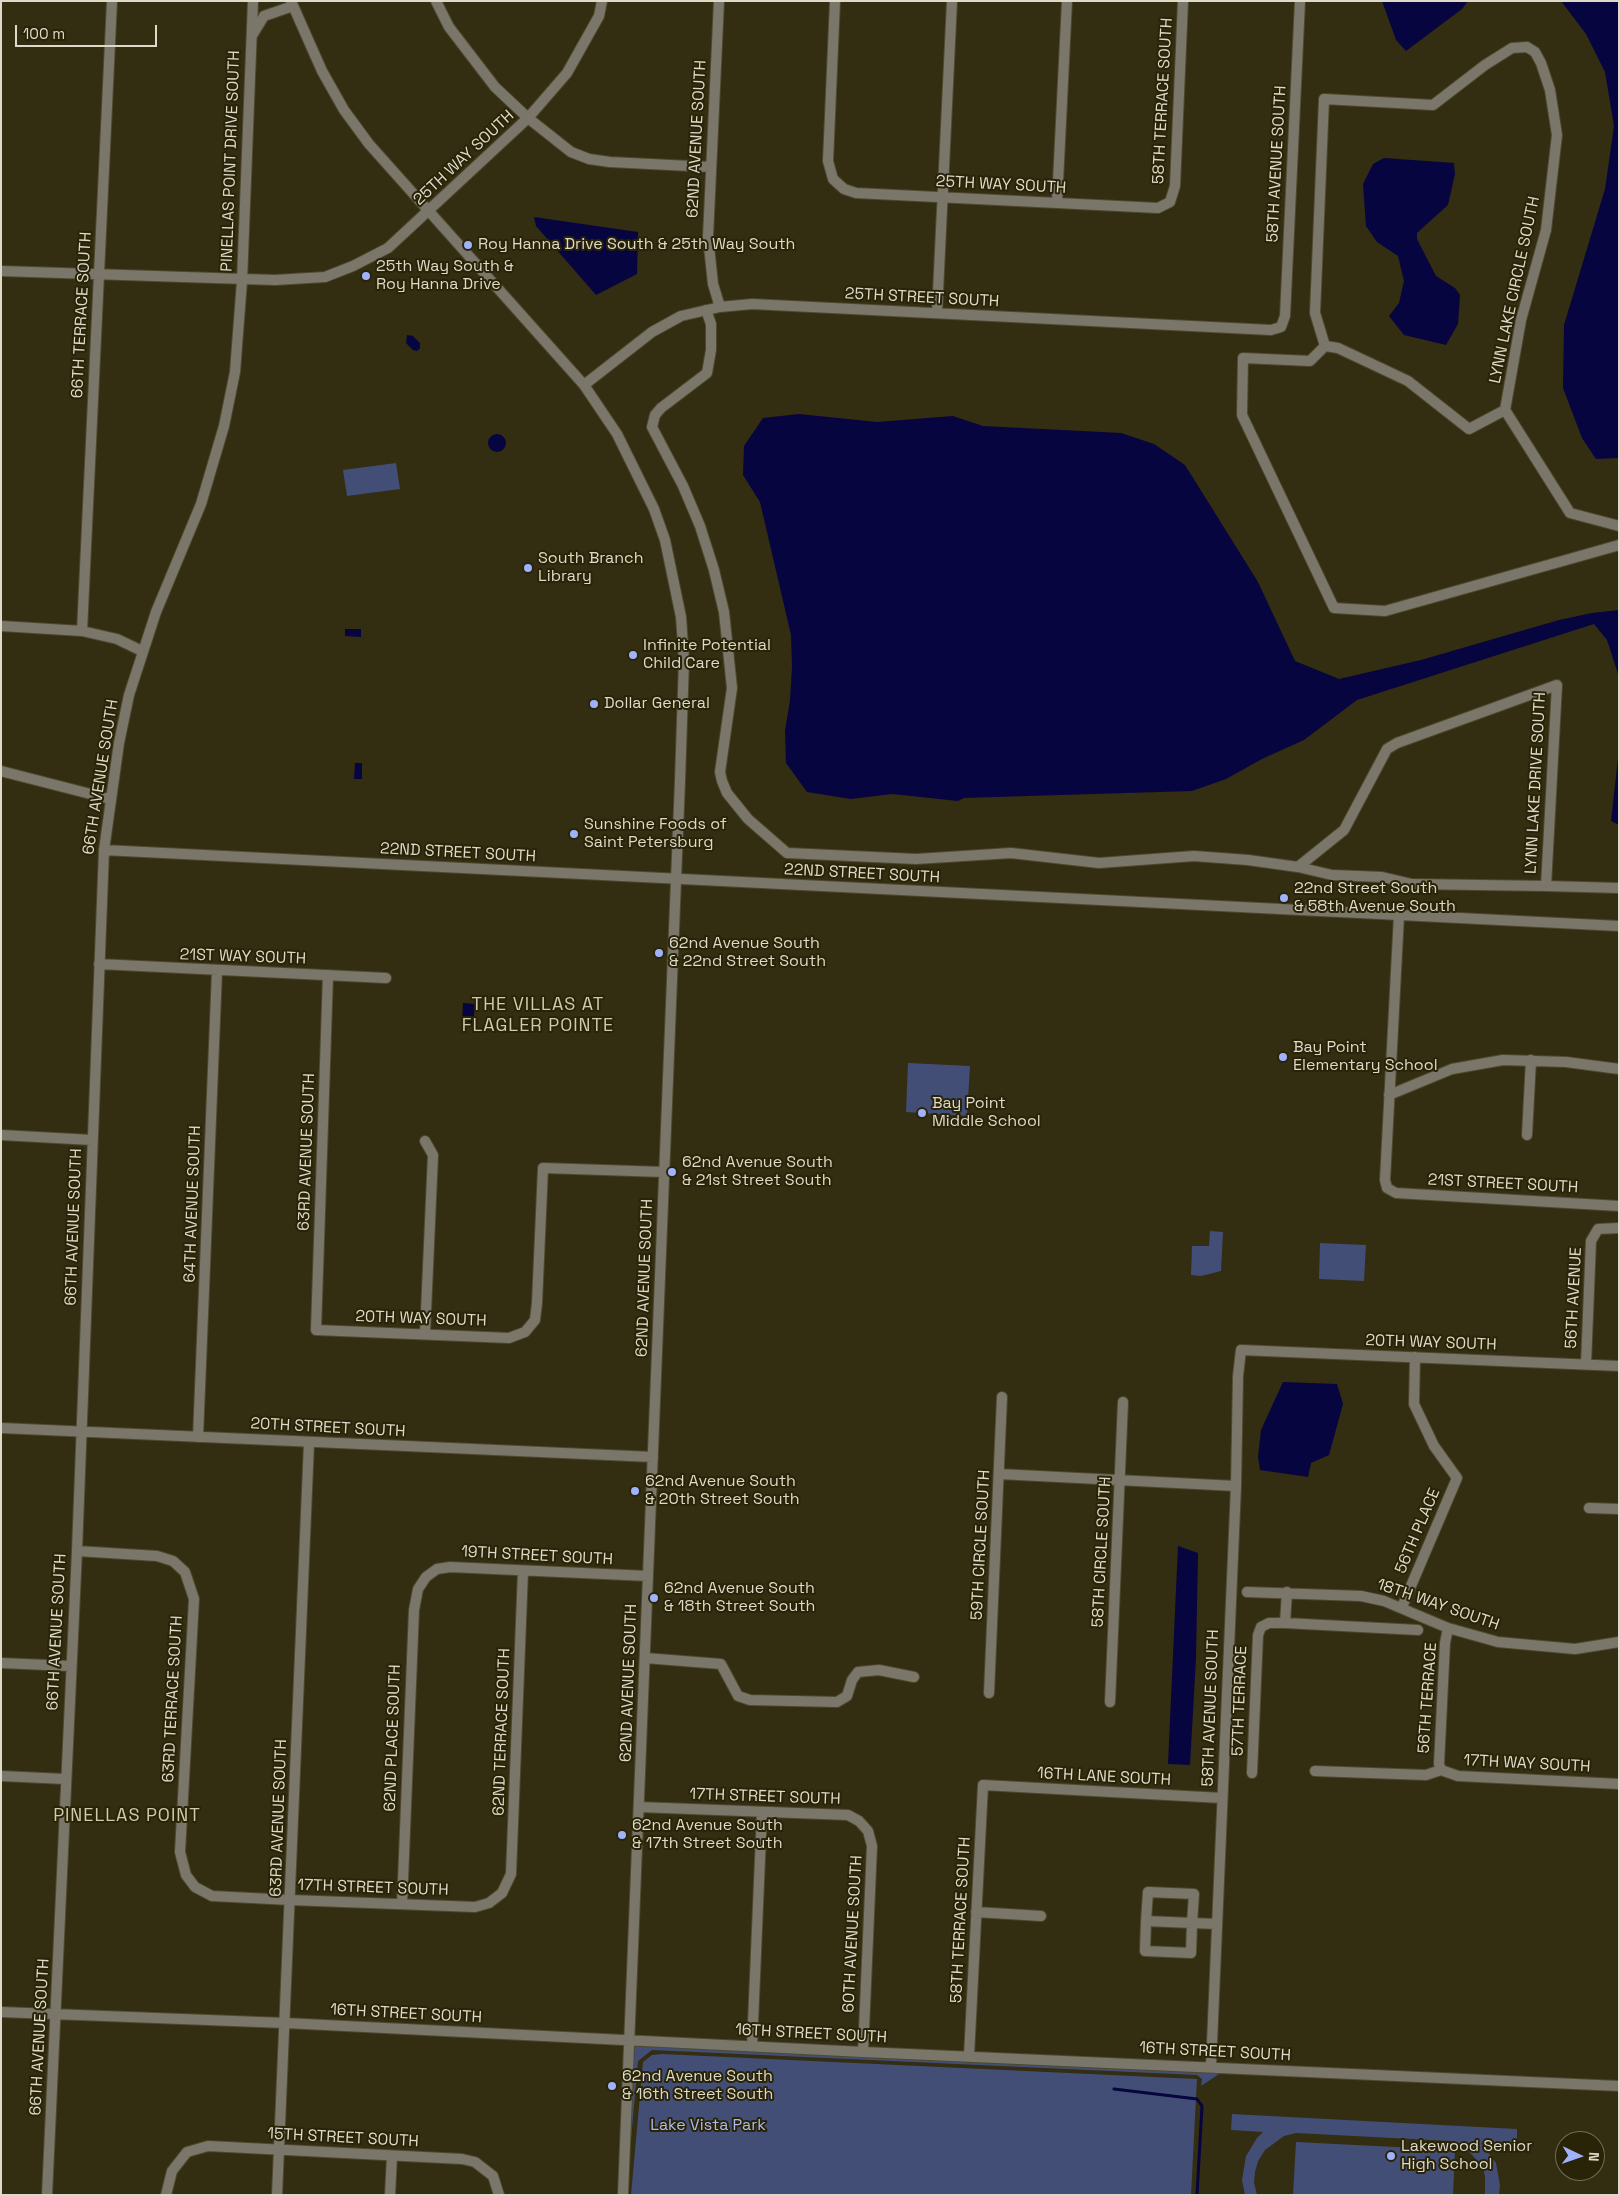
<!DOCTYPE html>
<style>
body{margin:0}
#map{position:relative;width:1620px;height:2196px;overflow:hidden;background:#332d11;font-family:"Space Grotesk",sans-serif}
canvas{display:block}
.frame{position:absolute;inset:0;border:2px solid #dddac9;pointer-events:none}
.north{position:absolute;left:1555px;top:2131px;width:50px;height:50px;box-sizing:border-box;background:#292307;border:1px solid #716c55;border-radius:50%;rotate:93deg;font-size:14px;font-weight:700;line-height:20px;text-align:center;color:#dddac9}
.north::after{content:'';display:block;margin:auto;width:18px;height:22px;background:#9fb3fd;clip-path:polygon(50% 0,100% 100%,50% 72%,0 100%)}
.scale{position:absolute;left:15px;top:25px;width:142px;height:22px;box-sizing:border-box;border:2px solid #dddac9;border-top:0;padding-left:6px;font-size:15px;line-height:18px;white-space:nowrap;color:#dddac9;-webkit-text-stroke:4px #292307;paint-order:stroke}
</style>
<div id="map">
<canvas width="1620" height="2196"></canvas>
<div class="frame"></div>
<div class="north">N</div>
<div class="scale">100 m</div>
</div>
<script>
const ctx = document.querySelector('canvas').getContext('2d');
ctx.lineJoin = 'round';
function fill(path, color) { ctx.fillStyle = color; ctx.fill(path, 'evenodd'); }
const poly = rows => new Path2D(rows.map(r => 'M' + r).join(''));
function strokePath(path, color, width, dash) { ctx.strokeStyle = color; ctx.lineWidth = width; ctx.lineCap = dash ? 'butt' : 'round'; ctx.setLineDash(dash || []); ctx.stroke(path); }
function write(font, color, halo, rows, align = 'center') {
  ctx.font = font + ' "Space Grotesk",sans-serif'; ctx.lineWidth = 4; ctx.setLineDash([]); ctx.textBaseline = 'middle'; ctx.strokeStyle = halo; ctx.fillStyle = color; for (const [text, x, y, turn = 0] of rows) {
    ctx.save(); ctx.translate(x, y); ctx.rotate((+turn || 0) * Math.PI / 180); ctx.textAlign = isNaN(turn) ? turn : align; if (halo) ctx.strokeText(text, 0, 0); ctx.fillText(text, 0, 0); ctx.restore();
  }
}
const green = poly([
 [396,463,400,489,347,496,343,470],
 [908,1063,970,1066,967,1116,906,1112],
 [1210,1231,1223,1232,1221,1271,1201,1276,1191,1275,1192,1246,1209,1246],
 [1320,1243,1366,1245,1364,1281,1319,1279],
 [634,2045,868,2057,1222,2072,1201,2086,1202,2079,1197,2075,652,2050,638,2061,630,2151],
 [662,2054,1197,2079,1191,2195,631,2195,643,2062,652,2055],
 [1232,2114,1517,2129,1517,2145,1481,2143,1496,2163,1500,2185,1499,2195,1485,2195,1485,2176,1482,2166,1464,2146,1451,2141,1296,2133,1284,2136,1265,2150,1258,2161,1255,2172,1254,2183,1257,2195,1245,2195,1242,2180,1246,2156,1257,2138,1263,2132,1231,2130],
 [1296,2142,1455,2150,1453,2195,1293,2195]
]);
const water = poly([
 [1382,1,1468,1,1462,9,1406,51,1396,40],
 [1561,1,1619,1,1619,458,1596,459,1582,438,1563,388,1564,325,1605,189,1614,126,1605,72,1586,34],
 [1384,158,1454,163,1455,174,1448,205,1417,233,1417,239,1436,276,1455,288,1460,295,1458,324,1446,345,1404,335,1389,316,1399,303,1404,281,1398,256,1377,242,1366,226,1363,184,1373,164],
 [534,217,638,232,637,274,596,295,536,226],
 [407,335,413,336,420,343,420,348,417,351,413,350,406,343],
 [799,414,877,422,953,416,983,426,1121,433,1154,444,1185,465,1258,582,1295,661,1339,679,1421,660,1559,620,1592,613,1619,610,1619,677,1607,640,1594,624,1357,700,1304,740,1262,759,1226,779,1192,791,964,798,958,801,892,794,851,799,807,792,786,763,785,731,790,700,792,667,791,635,760,502,743,475,744,446,763,418],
 '488 443a9 9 0 1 1 18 0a9 9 0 1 1-18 0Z',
 [345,629,361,629,361,637,345,636],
 [1619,749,1619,825,1611,821],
 [355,763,362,763,362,779,354,779],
 [463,1003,475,1004,473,1026,462,1024],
 [1283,1382,1337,1384,1343,1404,1329,1455,1311,1463,1308,1477,1260,1470,1258,1457,1261,1430],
 [1178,1546,1198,1553,1196,1658,1190,1765,1168,1764]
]);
const stream = poly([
 [1114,2089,1197,2099,1202,2106,1197,2195]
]);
const minor = poly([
 [291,1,322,71,344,110,369,144,584,385,617,434,654,509,665,540,681,617,684,660,680,781,623,2195],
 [436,1,449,27,495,87,528,118,571,152,589,159,610,162,710,167],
 [719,1,708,237,713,284,720,307],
 [835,1,828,161,833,179,844,189,856,193,1158,208,1170,202,1175,186,1183,1],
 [253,34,264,16,293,6],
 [1527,47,1535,52,1541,63,1550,90,1557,135,1546,230,1521,320,1505,410,1469,429,1408,381,1338,348,1325,346,1315,313,1324,99,1433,105,1485,65,1512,48,1527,47],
 [1057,202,1067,1],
 [1,271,275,280,325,277,353,266,388,248,528,118,567,73,599,16,602,1],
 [706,310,711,324,711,350,707,373,661,408,655,415,652,427,683,486,700,526,714,570,724,612,732,688,720,772,722,781,727,793,748,819,787,853,916,859,1011,853,1099,863,1194,856,1248,860,1298,867,1344,830,1387,749,1397,743,1557,685,1546,886,1619,888],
 [937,313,952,1],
 [1325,346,1310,361,1243,358,1242,415,1334,608,1385,611,1619,545],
 [584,385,652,332,681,316,720,307,752,304,1271,330,1281,327,1285,316,1300,1],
 [1505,410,1570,513,1619,526],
 [1,626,82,631,117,639,142,651],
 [82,631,112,1],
 [1,771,110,799],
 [104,850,1619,926],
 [1298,867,1332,875,1382,877,1412,884,1546,886],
 [1399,915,1385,1180,1387,1188,1396,1193,1619,1206],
 [99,964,386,978],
 [328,975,316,1330,509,1338,525,1332,535,1320,537,1303,543,1168,664,1172],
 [1389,1095,1452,1069,1503,1060,1566,1062,1619,1069],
 [1,1135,92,1140],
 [1527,1135,1531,1060],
 [425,1334,433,1155,425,1141],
 [1586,1364,1591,1241,1598,1229,1619,1228],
 [1,1428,653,1457],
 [198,1437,217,971],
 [999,1474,1236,1486],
 [1589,1508,1619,1509],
 [77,1551,157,1556,173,1561,185,1572,194,1599,180,1852,186,1875,195,1887,212,1896,291,1900,475,1907,489,1903,502,1893,511,1874,523,1571],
 [1247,1592,1361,1596,1384,1601,1448,1628,1498,1642,1575,1649,1619,1642],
 [1287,1592,1285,1623,1418,1630],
 [1402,1607,1457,1478,1434,1446,1414,1404,1415,1357],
 [645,1658,721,1664,738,1696,750,1700,837,1702,847,1696,852,1680,858,1672,879,1670,914,1677],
 [1,1663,70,1666],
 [989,1693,1002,1397],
 [1110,1702,1123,1402],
 [1441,1770,1439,1764,1445,1643,1448,1628],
 [1315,1771,1426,1775,1441,1770,1458,1776,1619,1784],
 [1252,1773,1258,1635,1261,1627,1269,1623,1285,1623],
 [1,1776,65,1779],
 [639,1807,848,1815,859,1821,868,1831,872,1846,863,2052],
 [402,1904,414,1610,418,1589,426,1577,437,1569,450,1567,648,1576],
 [976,1912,1041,1916],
 [1146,1921,1192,1923,1194,1894,1148,1892,1146,1921,1145,1951,1191,1953,1192,1923,1217,1924],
 [1,2012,285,2023,863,2052,1619,2086],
 [752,2046,762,1812],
 [969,2056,983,1785,1222,1798],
 [1211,2066,1236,1486,1238,1376,1241,1350,1619,1366],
 [47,2195,77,1551,104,850,119,743,129,695,156,612,201,504,224,426,235,372,242,281,253,1],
 [166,2195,172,2171,187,2152,208,2146,462,2159,475,2162,493,2176,499,2195],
 [277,2195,309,1443],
 [390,2195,392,2156]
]);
const markers = [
 [468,245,5,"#9fb3fd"],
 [366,276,5,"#9fb3fd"],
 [528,568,5,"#9fb3fd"],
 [633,655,5,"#9fb3fd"],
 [594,704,5,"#9fb3fd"],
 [574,834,5,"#9fb3fd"],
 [1284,898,5,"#9fb3fd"],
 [659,953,5,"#9fb3fd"],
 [1283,1057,5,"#9fb3fd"],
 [922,1113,5,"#9fb3fd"],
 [672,1172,5,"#9fb3fd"],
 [635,1491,5,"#9fb3fd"],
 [654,1598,5,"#9fb3fd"],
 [622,1835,5,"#9fb3fd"],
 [612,2086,5,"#9fb3fd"],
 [1391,2156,5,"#9fb3fd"]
];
const streetNames = [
 ["58TH TERRACE SOUTH",1163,101,-87],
 ["62ND AVENUE SOUTH",697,139,-87],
 ["25TH WAY SOUTH",464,158,-43],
 ["PINELLAS POINT DRIVE SOUTH",231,161,-88],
 ["58TH AVENUE SOUTH",1277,164,-87],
 ["25TH WAY SOUTH",1001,185,3],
 ["LYNN LAKE CIRCLE SOUTH",1515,290,-78],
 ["25TH STREET SOUTH",922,298,3],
 ["66TH TERRACE SOUTH",82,315,-87],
 ["66TH AVENUE SOUTH",101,777,-81],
 ["LYNN LAKE DRIVE SOUTH",1536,783,-87],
 ["22ND STREET SOUTH",458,853,3],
 ["22ND STREET SOUTH",862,874,3],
 ["21ST WAY SOUTH",243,957,2],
 ["63RD AVENUE SOUTH",307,1152,-88],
 ["21ST STREET SOUTH",1503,1184,3],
 ["64TH AVENUE SOUTH",193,1204,-88],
 ["66TH AVENUE SOUTH",74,1227,-88],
 ["62ND AVENUE SOUTH",645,1278,-88],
 ["56TH AVENUE",1574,1298,-87],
 ["20TH WAY SOUTH",421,1319,2],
 ["20TH WAY SOUTH",1431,1343,2],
 ["20TH STREET SOUTH",328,1428,3],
 ["56TH PLACE",1418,1531,-67],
 ["59TH CIRCLE SOUTH",981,1545,-87],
 ["58TH CIRCLE SOUTH",1102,1552,-87],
 ["19TH STREET SOUTH",537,1556,3],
 ["18TH WAY SOUTH",1438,1605,19],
 ["66TH AVENUE SOUTH",57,1632,-87],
 ["62ND AVENUE SOUTH",629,1683,-88],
 ["56TH TERRACE",1428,1698,-86],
 ["63RD TERRACE SOUTH",173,1699,-87],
 ["57TH TERRACE",1240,1701,-88],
 ["58TH AVENUE SOUTH",1211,1708,-88],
 ["62ND TERRACE SOUTH",502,1732,-88],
 ["62ND PLACE SOUTH",393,1738,-88],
 ["17TH WAY SOUTH",1527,1764,3],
 ["16TH LANE SOUTH",1104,1777,3],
 ["17TH STREET SOUTH",765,1797,2],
 ["63RD AVENUE SOUTH",279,1818,-88],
 ["17TH STREET SOUTH",373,1888,2],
 ["58TH TERRACE SOUTH",961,1920,-87],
 ["60TH AVENUE SOUTH",853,1934,-87],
 ["16TH STREET SOUTH",406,2014,3],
 ["16TH STREET SOUTH",811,2034,3],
 ["66TH AVENUE SOUTH",40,2037,-87],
 ["16TH STREET SOUTH",1215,2052,3],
 ["15TH STREET SOUTH",343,2138,3]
];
const poiNames = [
 ["Roy Hanna Drive South & 25th Way South",478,245],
 ["25th Way South &",376,267],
 ["Roy Hanna Drive",376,285],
 ["South Branch",538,559],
 ["Library",538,577],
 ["Infinite Potential",643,646],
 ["Child Care",643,664],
 ["Dollar General",604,704],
 ["Sunshine Foods of",584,825],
 ["Saint Petersburg",584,843],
 ["22nd Street South",1294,889],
 ["& 58th Avenue South",1294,907],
 ["62nd Avenue South",669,944],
 ["& 22nd Street South",669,962],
 ["Bay Point",1293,1048],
 ["Elementary School",1293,1066],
 ["Bay Point",932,1104],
 ["Middle School",932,1122],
 ["62nd Avenue South",682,1163],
 ["& 21st Street South",682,1181],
 ["62nd Avenue South",645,1482],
 ["& 20th Street South",645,1500],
 ["62nd Avenue South",664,1589],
 ["& 18th Street South",664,1607],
 ["62nd Avenue South",632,1826],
 ["& 17th Street South",632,1844],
 ["62nd Avenue South",622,2077],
 ["& 16th Street South",622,2095],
 ["Lakewood Senior",1401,2147],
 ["High School",1401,2165]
];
const parkNames = [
 ["Lake Vista Park",708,2126]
];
const neighbourhoodNames = [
 ["THE VILLAS AT",538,1005],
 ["FLAGLER POINTE",538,1026],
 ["PINELLAS POINT",127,1816]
];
fill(green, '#434e77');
fill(water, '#07053f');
strokePath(stream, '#07053f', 3);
strokePath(minor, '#4e492e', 12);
strokePath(minor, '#7a776a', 10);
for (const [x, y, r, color] of markers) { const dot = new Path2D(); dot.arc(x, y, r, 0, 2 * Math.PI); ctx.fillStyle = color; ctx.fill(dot); strokePath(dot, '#292307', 2); }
write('16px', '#dddac9', '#292307', streetNames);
write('16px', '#dddac9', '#292307', poiNames, 'left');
write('16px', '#abbcf3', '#292307', parkNames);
ctx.letterSpacing = '1px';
write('18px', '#d0caaa', '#292307', neighbourhoodNames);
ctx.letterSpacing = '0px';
</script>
